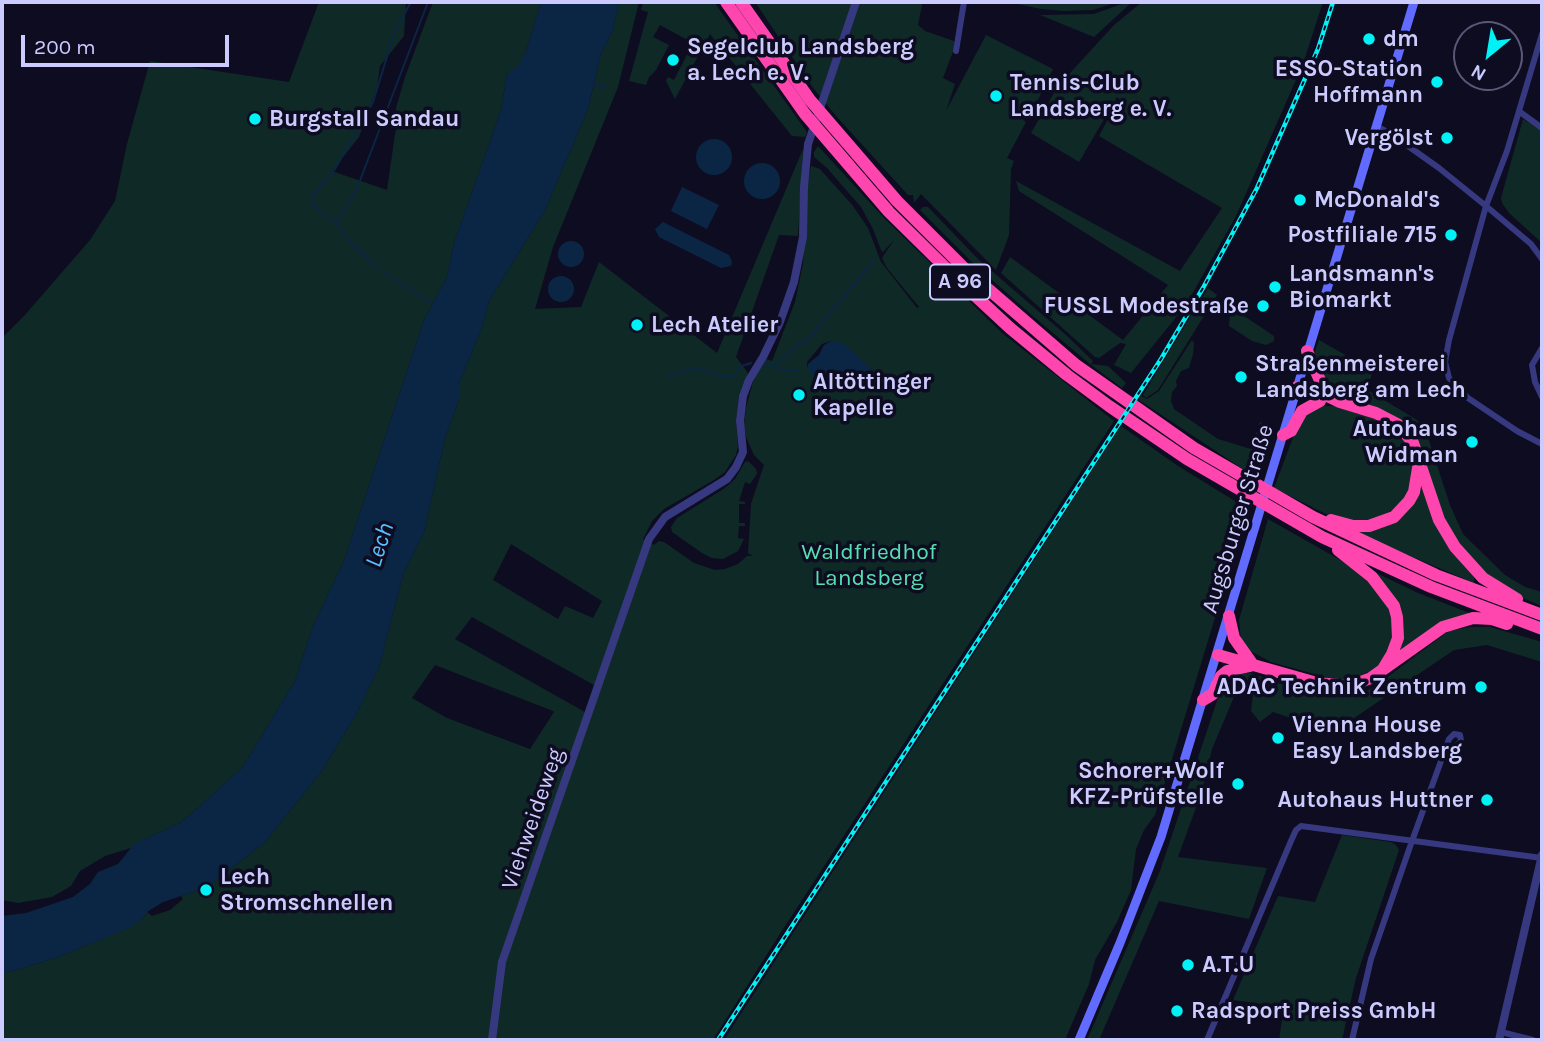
<!DOCTYPE html>
<meta charset="utf-8">
<style>
body{margin:0}
#map{position:relative;width:1544px;height:1042px;overflow:hidden;background:#0e0c20;font-family:Karla,sans-serif}
canvas{display:block}
.frame{position:absolute;inset:0;border:4px solid #cccbff;pointer-events:none}
.north{position:absolute;left:1453px;top:21px;width:70px;height:70px;box-sizing:border-box;background:#0e0c20;border:2px solid #5a5879;border-radius:50%;rotate:210deg;font-size:19px;font-weight:700;line-height:28px;text-align:center;color:#cccbff}
.north::after{content:'';display:block;margin:auto;width:24px;height:32px;background:#00f2f6;clip-path:polygon(50% 0,100% 100%,50% 72%,0 100%)}
.scale{position:absolute;left:21px;top:35px;width:208px;height:32px;box-sizing:border-box;border:4px solid #cccbff;border-top:0;padding-left:9px;font-size:21px;line-height:24px;white-space:nowrap;color:#cccbff;-webkit-text-stroke:5px #0e0c20;paint-order:stroke}
</style>
<div id="map">
<canvas width="1544" height="1042"></canvas>
<div class="frame"></div>
<div class="north">N</div>
<div class="scale">200 m</div>
</div>
<script>
const ctx = document.querySelector('canvas').getContext('2d');
ctx.lineJoin = 'round';
function fill(path, color) { ctx.fillStyle = color; ctx.fill(path, 'evenodd'); }
const poly = rows => new Path2D(rows.map(r => 'M' + r).join(''));
function strokePath(path, color, width, dash) { ctx.strokeStyle = color; ctx.lineWidth = width; ctx.lineCap = dash ? 'butt' : 'round'; ctx.setLineDash(dash || []); ctx.stroke(path); }
function write(font, color, halo, rows, align = 'center') {
  ctx.font = font + ' Karla,sans-serif'; ctx.lineWidth = 7; ctx.setLineDash([]); ctx.textBaseline = 'middle'; ctx.strokeStyle = halo; ctx.fillStyle = color; for (const [text, x, y, turn = 0] of rows) {
    ctx.save(); ctx.translate(x, y); ctx.rotate((+turn || 0) * Math.PI / 180); ctx.textAlign = isNaN(turn) ? turn : align; if (halo) ctx.strokeText(text, 0, 0); ctx.fillText(text, 0, 0); ctx.restore();
  }
}
const green = poly([
 [319,2,406,2,404,36,380,66,377,87,359,137,332,171,387,190,395,134,398,124,396,108,405,77,433,2,541,2,526,51,520,65,507,74,501,110,454,243,447,277,424,320,344,561,313,626,295,681,242,768,182,822,143,840,131,848,105,856,80,871,71,886,52,897,18,903,2,900,2,338,24,316,90,240,115,201,127,144,150,61,289,82],
 [619,2,639,2,618,87,553,247,535,309,581,307,599,262,717,353,803,149,798,236,779,235,736,357,748,373,739,394,736,422,738,446,736,455,725,472,714,480,664,509,652,521,643,539,654,545,659,541,664,542,694,563,715,570,725,569,738,564,747,556,753,556,748,553,751,504,764,465,754,455,746,437,744,425,746,408,754,378,766,359,772,361,795,302,803,264,807,187,811,166,820,169,853,206,868,228,881,262,917,308,919,307,887,268,882,258,894,240,883,252,881,250,873,229,861,207,827,168,814,157,814,152,818,146,884,218,1002,333,1114,421,776,940,713,1040,2,1040,2,974,56,958,128,928,143,918,147,912,152,916,170,910,183,899,181,896,208,887,265,842,321,772,357,713,379,667,403,575,424,532,445,438,459,400,459,384,482,327,489,301,544,212,588,109,601,53,612,32],
 [831,341,859,359,873,370,821,377,807,369,807,362,822,344],
 [511,544,602,601,593,618,565,606,558,619,493,580],
 [472,617,594,685,585,712,455,639],
 [435,665,553,711,554,712,530,749,447,718,412,698],
 [643,2,714,2,807,132,805,137,792,136,710,34,675,99,666,81,668,77,674,80,693,43,660,25,653,37,669,45,656,70,649,77,646,85,629,81,648,12,641,10],
 [755,2,920,2,922,5,918,25,925,31,954,41,954,49,943,78,955,84,946,111,986,35,1053,69,1036,104,1032,103,1023,120,1026,122,1007,158,1014,161,1011,169,1009,235,996,270,921,194,914,203,913,195,908,195,837,117,814,89],
 [1008,2,1117,2,1093,10,1063,11,1041,9],
 [1127,2,1132,2,1094,37,1040,15,1094,14],
 [1142,2,1323,2,1303,64,1236,216,1186,305,1131,373,1114,365,1126,344,1120,343,1099,358,1095,357,1001,273,1010,257,1123,340,1168,285,1019,191,1016,181,1180,271,1222,208,1099,136,1119,99,1117,97,1079,162,1031,133,1054,93,1071,72,1114,25],
 [1523,119,1542,131,1542,243,1509,213,1502,203,1501,198],
 [923,207,928,207,979,260,1066,335,1093,361,1091,364,1108,366,1126,383,1122,388,1090,364,1034,317,972,262,920,210],
 [1208,288,1217,295,1158,390,1146,398,1143,395],
 [1230,314,1244,316,1274,336,1274,341,1266,345,1252,341,1229,326],
 [1192,340,1194,343,1193,354,1189,368,1181,371,1176,381,1177,386,1172,392,1171,401,1174,409,1218,439,1251,449,1260,422,1271,426,1258,479,1139,400,1141,396,1147,399,1159,391],
 [1319,340,1368,368,1373,372,1366,389,1417,420,1425,428,1450,505,1463,534,1505,575,1525,587,1542,592,1542,606,1513,594,1479,570,1442,520,1421,454,1377,407,1330,390,1315,366,1315,352],
 [1320,406,1335,406,1379,420,1404,438,1415,466,1411,489,1399,507,1368,523,1336,519,1274,488,1300,419],
 [1121,426,1178,466,1248,509,1155,815,1144,830,1136,849,1131,890,1117,922,1095,960,1089,984,1065,1040,724,1040],
 [748,461,756,469,757,474,750,484,745,482,740,498,739,501,745,502,745,504,739,504,739,523,745,523,745,526,739,526,738,538,744,539,738,551,723,559,712,558,702,553,672,532,671,527,677,518,725,488,735,479,745,462],
 [1420,484,1474,575,1474,583,1359,534,1359,530,1385,526],
 [1268,519,1349,565,1369,580,1390,607,1394,637,1378,668,1349,680,1336,680,1271,662,1248,650,1241,640,1239,620],
 [1368,569,1418,593,1472,614,1397,657,1403,627],
 [1471,627,1490,627,1542,642,1542,662,1487,645,1454,650,1341,727,1306,723,1273,712,1260,722,1251,711,1253,694,1236,692,1212,749,1202,791,1178,857,1267,868,1249,919,1159,901,1099,1040,1087,1040,1160,871,1222,686,1228,678,1237,674,1250,673,1317,695,1340,697,1362,694,1381,682,1449,631],
 [1342,835,1391,842,1396,845,1399,850,1356,978,1342,1040,1279,1040,1284,1007,1233,1000,1278,896,1315,902]
]);
const water = poly([
 [541,2,619,2,612,32,601,53,588,109,544,212,489,301,482,327,459,384,459,400,445,438,424,532,403,575,379,667,357,713,321,772,265,842,208,887,163,902,147,912,143,918,129,928,56,958,2,974,2,916,26,913,73,897,90,884,98,872,118,864,134,844,182,822,242,768,295,681,313,626,344,561,424,320,447,277,454,243,501,110,507,74,519,65,526,51],
 '696 157a18 18 0 1 1 36 0a18 18 0 1 1-36 0Z',
 '744 181a18 18 0 1 1 36 0a18 18 0 1 1-36 0Z',
 [682,187,719,205,707,229,671,211],
 [663,222,729,255,732,262,731,266,721,268,659,237,655,229],
 '558 254a13 13 0 1 1 26 0a13 13 0 1 1-26 0Z',
 '548 289a13 13 0 1 1 26 0a13 13 0 1 1-26 0Z',
 [831,341,843,343,873,370,860,377,813,375,807,369,808,364,819,355,824,345]
]);
const stream = poly([
 [594,84,606,87],
 [335,222,322,214,312,203,312,196,335,169,373,102,395,31,411,2],
 [378,268,347,239,336,223,356,191,428,2],
 [383,272,434,305],
 [765,363,773,365,785,358,797,345,806,342,875,259],
 [773,365,782,371,798,371],
 [669,376,694,368,726,377,734,376,739,367,751,363]
]);
const minor = poly([
 [1542,34,1507,151,1486,206,1449,340,1445,362,1449,378,1468,398,1517,431,1542,444],
 [956,51,964,2],
 [1520,112,1542,128],
 [1376,126,1391,134,1439,168,1486,206,1531,244,1542,259],
 [1542,348,1532,365,1535,382,1542,397],
 [1501,1032,1533,1040],
 [1207,1040,1291,841,1296,830,1301,826,1542,858],
 [1352,1040,1371,959,1412,841,1449,739,1454,734,1460,735,1461,741,1455,747,1445,750]
]);
const tertiary = poly([
 [492,1040,502,962,649,539,665,517,727,479,736,467,743,452,740,421,743,396,749,380,763,357,780,322,794,282,803,237,804,187,808,144,856,2],
 [1499,1040,1542,855]
]);
const secondary = poly([
 [1079,1040,1120,943,1161,837,1414,2]
]);
const motorway = poly([
 [726,2,805,114,889,212,955,277,1010,328,1067,375,1109,406,1187,459,1322,537,1431,587,1542,629],
 [741,2,810,100,897,201,964,268,1076,365,1194,448,1313,517,1436,575,1542,615],
 [1307,351,1326,394],
 [1297,387,1313,389,1340,402,1376,413,1399,425,1413,443,1439,520,1455,547,1483,578,1517,599],
 [1283,435,1291,431,1302,411,1320,401],
 [1331,520,1353,526,1369,526,1394,517,1409,501,1414,492,1419,462],
 [1338,550,1372,577,1394,606,1397,617,1398,638,1392,654,1383,669],
 [1229,616,1234,638,1253,665],
 [1218,655,1317,683,1350,686,1371,678,1443,627,1473,618,1492,619,1507,624],
 [1203,700,1213,694,1221,676,1227,671,1250,666]
]);
const rail = poly([
 [718,1040,1161,359,1203,288,1257,188,1318,49,1333,2]
]);
const markers = [
 [1369,39,7,"#00f2f6"],
 [673,60,7,"#00f2f6"],
 [1437,82,7,"#00f2f6"],
 [996,96,7,"#00f2f6"],
 [255,119,7,"#00f2f6"],
 [1447,138,7,"#00f2f6"],
 [1300,200,7,"#00f2f6"],
 [1451,235,7,"#00f2f6"],
 [1275,287,7,"#00f2f6"],
 [1263,306,7,"#00f2f6"],
 [637,325,7,"#00f2f6"],
 [1241,377,7,"#00f2f6"],
 [799,395,7,"#00f2f6"],
 [1472,442,7,"#00f2f6"],
 [1481,687,7,"#00f2f6"],
 [1278,738,7,"#00f2f6"],
 [1238,784,7,"#00f2f6"],
 [1487,800,7,"#00f2f6"],
 [206,890,7,"#00f2f6"],
 [1188,965,7,"#00f2f6"],
 [1177,1011,7,"#00f2f6"]
];
const shields = [
 [960,282,60]
];
const shieldNames = [
 ["A 96",960,282]
];
const poiNames = [
 ["dm",1383,39],
 ["Segelclub Landsberg",687,47],
 ["a. Lech e. V.",687,73],
 ["ESSO-Station",1423,69,"right"],
 ["Hoffmann",1423,95,"right"],
 ["Tennis-Club",1010,83],
 ["Landsberg e. V.",1010,109],
 ["Burgstall Sandau",269,119],
 ["Vergölst",1433,138,"right"],
 ["McDonald's",1314,200],
 ["Postfiliale 715",1437,235,"right"],
 ["Landsmann's",1289,274],
 ["Biomarkt",1289,300],
 ["FUSSL Modestraße",1249,306,"right"],
 ["Lech Atelier",651,325],
 ["Straßenmeisterei",1255,364],
 ["Landsberg am Lech",1255,390],
 ["Altöttinger",813,382],
 ["Kapelle",813,408],
 ["Autohaus",1458,429,"right"],
 ["Widman",1458,455,"right"],
 ["ADAC Technik Zentrum",1467,687,"right"],
 ["Vienna House",1292,725],
 ["Easy Landsberg",1292,751],
 ["Schorer+Wolf",1224,771,"right"],
 ["KFZ-Prüfstelle",1224,797,"right"],
 ["Autohaus Huttner",1473,800,"right"],
 ["Lech",220,877],
 ["Stromschnellen",220,903],
 ["A.T.U",1202,965],
 ["Radsport Preiss GmbH",1191,1011]
];
const streetNames = [
 ["Augsburger Straße",1238,519,-73],
 ["Viehweideweg",533,819,-71]
];
const parkNames = [
 ["Waldfriedhof",869,552],
 ["Landsberg",869,578]
];
const waterNames = [
 ["Lech",380,545,-72]
];
fill(green, '#0f2a26');
fill(water, '#0b2645');
strokePath(stream, '#0b2645', 2);
strokePath(minor, '#363980', 6);
strokePath(tertiary, '#363980', 8);
strokePath(secondary, '#626bff', 9);
strokePath(motorway, '#ff46ae', 12);
strokePath(rail, '#00f2f6', 4.5);
strokePath(rail, '#0e0c20', 2, [5]);
for (const [x, y, r, color] of markers) { const dot = new Path2D(); dot.arc(x, y, r, 0, 2 * Math.PI); ctx.fillStyle = color; ctx.fill(dot); strokePath(dot, '#0e0c20', 2.5); }
for (const [x, y, w] of shields) { const box = new Path2D(); box.roundRect(x - w / 2, y - 17.5, w, 35, 5); ctx.fillStyle = '#0e0c20'; ctx.fill(box); strokePath(box, '#cccbff', 2); }
write('bold 21px', '#cccbff', null, shieldNames);
write('bold 23px', '#cccbff', '#0e0c20', poiNames, 'left');
write('23px', '#cccbff', '#0e0c20', streetNames);
write('23px', '#55e0b2', '#0e0c20', parkNames);
write('italic 24px', '#59c0ff', '#0e0c20', waterNames);
</script>
